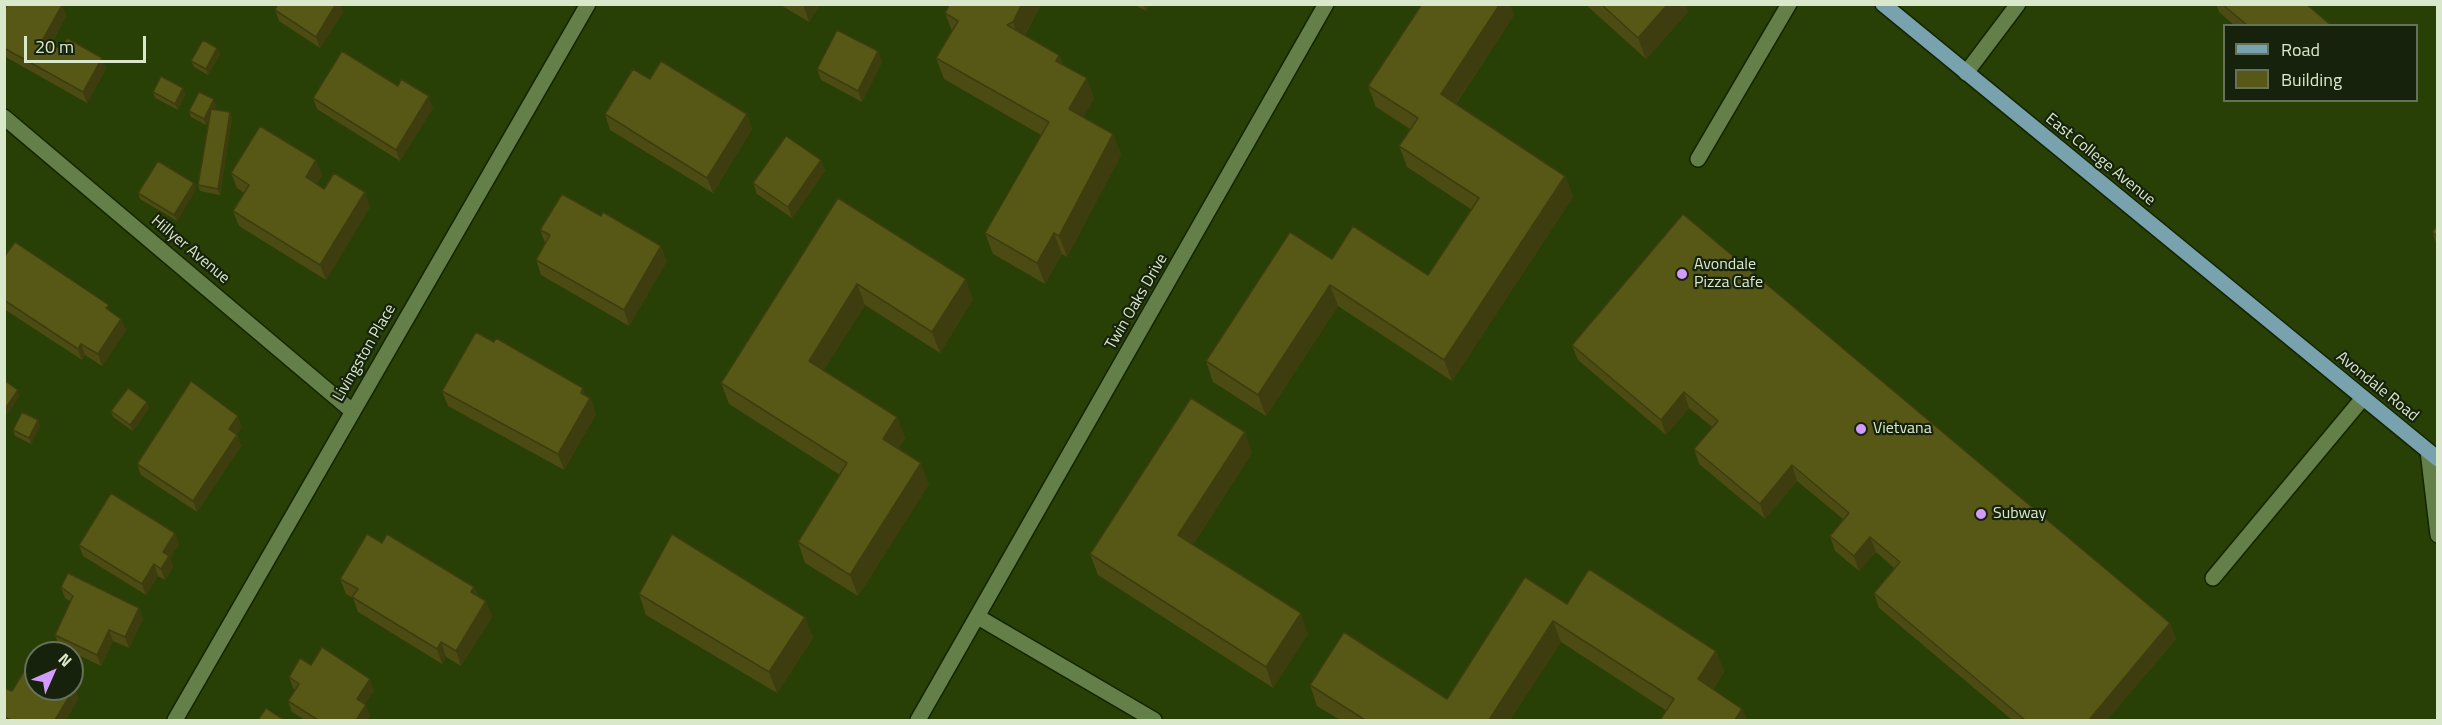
<!DOCTYPE html>
<style>
body{margin:0}
#map{position:relative;width:2442px;height:725px;overflow:hidden;background:#283f05;font-family:"Titillium Web",sans-serif}
canvas{display:block}
.frame{position:absolute;inset:0;border:6px solid #d9e8cb;pointer-events:none}
.legend{position:absolute;left:2223px;top:24px;width:195px;height:78px;box-sizing:border-box;background:#17220c;border:2px solid #657158;margin:0;padding:8px 10px;list-style:none;font-size:18px;color:#d9e8cb}
.legend li{display:flex;align-items:center;gap:12px;height:30px}
.legend b{width:30px;border:2px solid #657158}
.north{position:absolute;left:24px;top:641px;width:60px;height:60px;box-sizing:border-box;background:#17220c;border:2px solid #657158;border-radius:50%;rotate:45deg;font-size:16px;font-weight:700;line-height:24px;text-align:center;color:#d9e8cb}
.north::after{content:'';display:block;margin:auto;width:21px;height:27px;background:#d39cfc;clip-path:polygon(50% 0,100% 100%,50% 72%,0 100%)}
.scale{position:absolute;left:24px;top:36px;width:122px;height:27px;box-sizing:border-box;border:3px solid #d9e8cb;border-top:0;padding-left:8px;font-size:18px;line-height:21px;white-space:nowrap;color:#d9e8cb;-webkit-text-stroke:4px #17220c;paint-order:stroke}
</style>
<div id="map">
<canvas width="2442" height="725"></canvas>
<div class="frame"></div>
<ul class="legend">
<li><b style="height:8px;background:#78a2ad"></b>Road</li>
<li><b style="height:16px;background:#575716"></b>Building</li>
</ul>
<div class="north">N</div>
<div class="scale">20 m</div>
</div>
<script>
const ctx = document.querySelector('canvas').getContext('2d');
ctx.lineJoin = 'round';
const poly = rows => new Path2D(rows.map(r => 'M' + r).join(''));
function strokePath(path, color, width, dash) { ctx.strokeStyle = color; ctx.lineWidth = width; ctx.lineCap = dash ? 'butt' : 'round'; ctx.setLineDash(dash || []); ctx.stroke(path); }
function fill(path, color) { ctx.fillStyle = color; ctx.fill(path, 'evenodd'); }
function write(font, color, halo, rows, align = 'center') {
  ctx.font = font + ' "Titillium Web",sans-serif'; ctx.lineWidth = 4.5; ctx.setLineDash([]); ctx.textBaseline = 'middle'; ctx.strokeStyle = halo; ctx.fillStyle = color; for (const [text, x, y, turn = 0] of rows) {
    ctx.save(); ctx.translate(x, y); ctx.rotate((+turn || 0) * Math.PI / 180); ctx.textAlign = isNaN(turn) ? turn : align; if (halo) ctx.strokeText(text, 0, 0); ctx.fillText(text, 0, 0); ctx.restore();
  }
}
const minor = poly([
 [1966,73,2018,4],
 [4,117,352,411],
 [1698,159,1789,4],
 [2428,451,2438,535],
 [2213,578,2363,398],
 [978,617,1154,720],
 [175,720,588,4],
 [918,720,1326,4]
]);
const major = poly([
 [1883,4,2438,459]
]);
const wall = poly([
 [278,4,340,4,343,12,320,48,279,21,275,10],
 [779,4,820,4,809,22],
 [1041,4,1025,35,1059,55,1063,64,1087,78,1094,99,1083,117,1113,134,1121,155,1067,257,1062,254,1045,284,993,254,985,233,1041,135,944,79,936,58,952,31,945,13],
 [1133,4,1150,4,1146,11],
 [1585,4,1685,4,1688,12,1646,59],
 [2216,4,2306,4,2332,26,2235,26,2219,12],
 [62,5,66,16,51,44,61,49,102,58,106,69,87,103,4,56,4,10],
 [1514,15,1456,104,1565,176,1573,197,1452,381,1338,306,1266,416,1213,382,1206,361,1332,259,1428,275,1472,210,1407,167,1399,146,1410,129,1376,107,1368,86],
 [217,48,220,54,208,75,194,67,191,61],
 [878,51,882,62,862,102,821,80,817,69],
 [650,79,747,114,752,129,713,193,610,130,605,114],
 [398,86,433,108,400,161,317,109,313,98],
 [183,88,185,94,178,110,155,98,153,92],
 [216,105,214,109,230,112,232,118,220,195,200,191,198,185,209,119,206,125,191,117,189,111],
 [821,160,825,171,792,218,757,194,753,183],
 [231,173,322,175,317,184,324,189,365,192,370,207,326,280,239,226,233,211,244,193,237,188],
 [196,189,177,221,140,199,138,193],
 [838,198,973,299,940,353,865,305,823,371,897,417,905,438,898,449,929,484,858,596,805,563,798,542,840,475,729,404,721,383],
 [1683,214,2170,623,2176,639,2107,720,2012,720,1879,608,1874,593,1894,568,1876,552,1859,571,1835,551,1830,536,1843,519,1797,481,1765,519,1699,464,1694,449,1712,427,1689,408,1666,435,1578,360,1572,345],
 [2438,225,2438,248,2432,232],
 [540,230,667,261,629,326,541,275,536,260,545,243],
 [4,257,111,312,121,319,126,330,102,366,85,355,82,360,4,309],
 [442,391,590,398,596,414,564,470,448,406],
 [149,408,133,431,113,417,111,411],
 [38,420,40,426,31,444,15,436,13,430],
 [242,427,237,434,241,446,197,512,141,475,137,464],
 [1245,432,1252,453,1193,545,1308,634,1273,688,1098,575,1090,554],
 [175,533,179,544,170,558,173,567,165,580,158,576,146,595,83,556,79,545],
 [382,543,474,587,478,596,486,601,492,617,461,666,446,657,442,664,358,612,353,598,346,594,340,579],
 [61,587,139,608,143,619,129,648,113,641,101,666,59,646,55,635,71,602,65,598],
 [639,594,805,617,813,638,777,693,646,615],
 [1567,604,1716,651,1724,672,1713,689,1742,709,1747,720,1660,720,1667,711,1561,642,1510,720,1340,720,1317,706,1310,685,1447,699],
 [311,665,374,690,365,704,370,716,367,720,305,720,292,712,288,701,295,690,293,688,289,677]
]);
const shadedWall = poly([
 [336,4,340,4,343,12,320,48,316,37],
 [805,4,820,4,809,22,804,7],
 [1022,4,1041,4,1020,43,1013,22],
 [1143,4,1150,4,1146,11],
 [1500,4,1510,4,1514,15,1448,115,1441,94],
 [1668,4,1685,4,1688,12,1646,59,1638,38],
 [62,5,66,16,47,50,43,39],
 [217,48,220,54,208,75,206,69],
 [878,51,882,62,862,102,858,91],
 [1059,55,1067,76,1056,61],
 [102,58,106,69,87,103,83,92],
 [1087,78,1094,99,1076,130,1069,109],
 [183,88,185,94,178,110,175,104],
 [429,96,433,108,400,161,396,150],
 [214,99,216,105,206,125,204,119],
 [230,112,232,118,220,195,218,189],
 [747,114,752,129,713,193,707,178],
 [1113,134,1121,155,1067,257,1059,236],
 [316,160,322,175,312,193,306,177],
 [821,160,825,171,792,218,788,207],
 [1565,176,1573,197,1452,381,1444,360],
 [194,183,196,189,177,221,174,215],
 [365,192,370,207,326,280,320,265],
 [1054,233,1062,254,1045,284,1037,263],
 [661,246,667,261,629,326,624,310],
 [966,279,973,299,940,353,932,332],
 [857,284,865,305,816,382,809,361],
 [1330,285,1338,306,1266,416,1258,395],
 [121,319,126,330,102,366,98,354],
 [81,344,85,355,82,360,78,349],
 [583,388,588,402,590,398,596,414,564,470,558,454],
 [18,390,20,396,7,415,5,409],
 [1684,392,1689,408,1666,435,1661,420],
 [147,402,149,408,133,431,130,425],
 [238,416,242,427,233,440,229,429],
 [897,417,905,438,891,460,883,439],
 [38,420,40,426,31,444,29,438],
 [1245,432,1252,453,1186,556,1178,535],
 [237,435,241,446,197,512,193,501],
 [921,463,929,484,858,596,850,575],
 [1792,465,1797,481,1765,519,1760,504],
 [175,533,179,544,170,558,173,567,165,580,161,569,163,552],
 [1870,537,1876,552,1859,571,1854,556],
 [154,564,158,576,146,595,142,584],
 [474,587,480,602,471,592],
 [486,601,492,617,461,666,456,651],
 [139,608,143,619,129,648,125,637],
 [1301,613,1308,634,1273,688,1266,667],
 [805,617,813,638,777,693,769,672],
 [1553,621,1561,642,1510,720,1489,720],
 [2170,623,2176,639,2107,720,2089,720],
 [109,630,113,641,101,666,97,655],
 [441,642,446,657,442,664,437,649],
 [1716,651,1724,672,1705,700,1698,679],
 [370,679,374,690,361,710,357,699],
 [75,687,79,699,66,720,55,720],
 [366,705,370,716,367,720,356,720],
 [1742,709,1747,720,1735,720]
]);
const building = poly([
 [8,4,62,5,43,39,61,49,67,38,102,58,83,92,4,48,4,10,8,4],
 [278,4,336,4,316,37,275,10,278,4],
 [950,4,1022,4,1013,22,1007,25,1059,55,1056,61,1087,78,1069,109,1113,134,1059,236,1054,233,1037,263,985,233,1049,122,936,58,958,21,945,13,950,4],
 [1422,4,1500,4,1441,94,1565,176,1444,360,1330,285,1258,395,1206,361,1290,232,1332,259,1353,226,1428,275,1479,198,1399,146,1418,118,1368,86,1422,4],
 [1601,4,1668,4,1638,38,1601,4],
 [2222,4,2306,4,2332,26,2248,26,2222,4],
 [837,30,878,51,858,91,817,69,837,30],
 [203,40,217,48,206,69,191,61,203,40],
 [342,51,398,86,401,79,429,96,396,150,313,98,342,51],
 [661,61,747,114,707,178,605,114,633,69,650,79,661,61],
 [161,76,183,88,175,104,153,92,161,76],
 [199,92,214,99,204,119,189,111,199,92],
 [211,109,230,112,218,189,198,185,211,109],
 [260,126,316,160,306,177,324,189,334,173,365,192,320,265,233,211,249,185,231,173,260,126],
 [786,136,821,160,788,207,753,183,786,136],
 [158,161,194,183,174,215,138,193,158,161],
 [562,194,601,216,603,212,661,246,624,310,536,260,550,235,540,230,562,194],
 [838,198,966,279,932,332,857,284,809,361,897,417,883,439,921,463,850,575,798,542,847,463,721,383,838,198],
 [1683,214,2170,623,2089,720,2025,720,1874,593,1900,562,1870,537,1854,556,1830,536,1849,513,1792,465,1760,504,1694,449,1718,421,1684,392,1661,420,1572,345,1683,214],
 [2438,225,2438,237,2432,232,2438,225],
 [15,242,109,305,106,308,121,319,98,354,81,344,78,349,4,300,4,257,15,242],
 [476,332,494,342,496,338,583,388,581,393,590,398,558,454,442,391,476,332],
 [4,380,18,390,5,409,4,408,4,380],
 [191,381,238,416,229,429,237,435,193,501,137,464,191,381],
 [128,388,147,402,130,425,111,411,128,388],
 [1191,398,1245,432,1178,535,1301,613,1266,667,1090,554,1191,398],
 [22,412,38,420,29,438,13,430,22,412],
 [111,493,175,533,163,552,169,556,161,569,154,564,142,584,79,545,111,493],
 [367,534,382,543,387,534,474,587,471,592,486,601,456,651,441,642,437,649,352,597,358,589,340,579,367,534],
 [672,534,805,617,769,672,639,594,672,534],
 [1589,569,1716,651,1698,679,1742,709,1735,720,1660,720,1674,699,1553,621,1489,720,1365,720,1310,685,1344,632,1447,699,1525,577,1567,604,1589,569],
 [68,573,139,608,125,637,109,630,97,655,55,635,73,596,61,587,68,573],
 [322,647,370,679,357,699,366,705,356,720,318,720,288,701,299,684,289,677,300,658,311,665,322,647],
 [31,660,36,664,36,689,72,689,72,686,75,687,55,720,11,720,4,717,4,688,12,691,31,660],
 [266,708,284,720,258,720,266,708]
]);
const markers = [
 [1682,274,6,"#d39cfc"],
 [1861,429,6,"#d39cfc"],
 [1981,514,6,"#d39cfc"]
];
const streetNames = [
 ["East College Avenue",2100,160,39],
 ["Hillyer Avenue",190,250,40],
 ["Twin Oaks Drive",1137,302,-60],
 ["Livingston Place",365,353,-60],
 ["Avondale Road",2377,387,39]
];
const poiNames = [
 ["Avondale",1694,265],
 ["Pizza Cafe",1694,283],
 ["Vietvana",1873,429],
 ["Subway",1993,514]
];
strokePath(minor, '#132400', 18);
strokePath(major, '#132400', 18);
strokePath(minor, '#657f48', 15);
strokePath(major, '#78a2ad', 15);
fill(wall, '#4b4b13');
fill(shadedWall, '#3d3d0f');
fill(building, '#575716');
strokePath(building, '#3d3d0f', 1.5);
for (const [x, y, r, color] of markers) { const dot = new Path2D(); dot.arc(x, y, r, 0, 2 * Math.PI); ctx.fillStyle = color; ctx.fill(dot); strokePath(dot, '#17220c', 2); }
write('16px', '#d9e8cb', '#17220c', streetNames);
write('16px', '#d9e8cb', '#17220c', poiNames, 'left');
</script>
